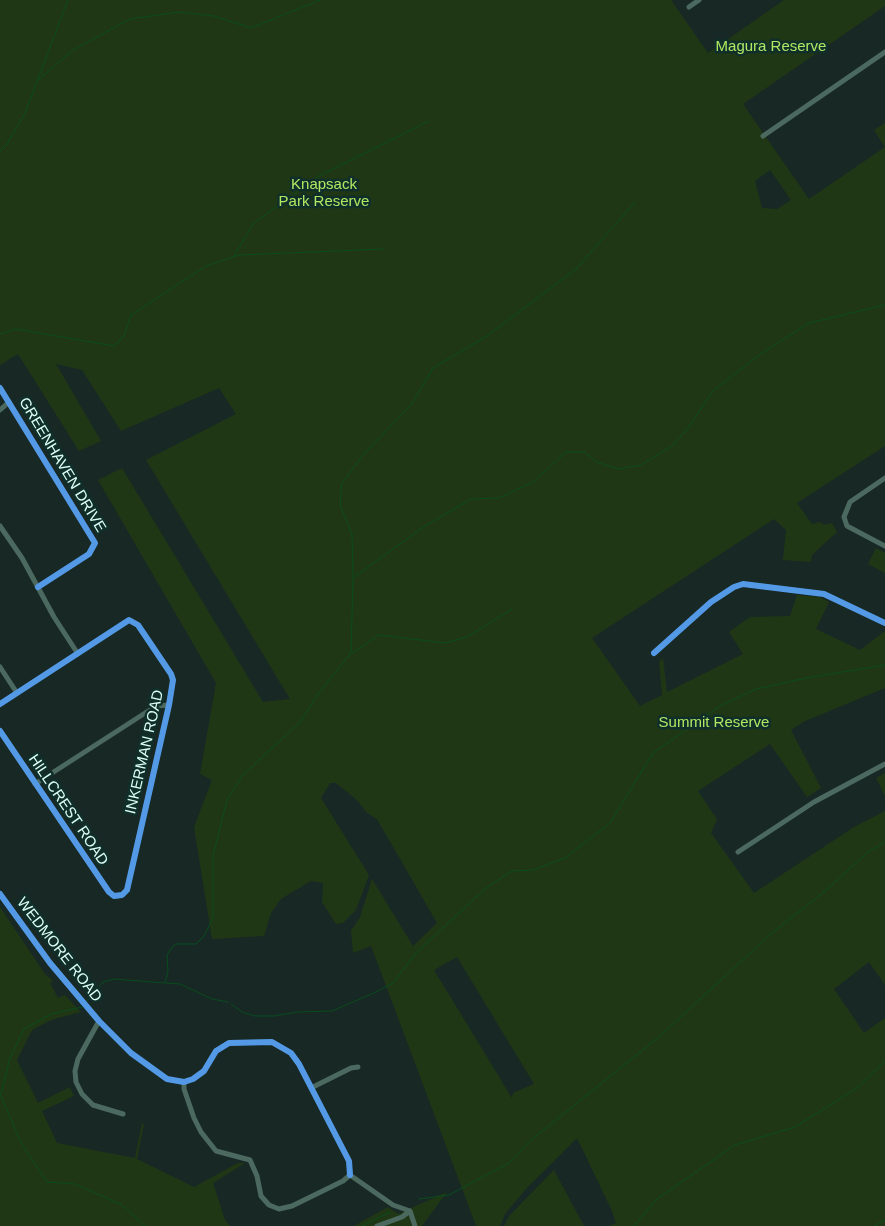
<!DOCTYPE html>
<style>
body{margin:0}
canvas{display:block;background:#172825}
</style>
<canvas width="885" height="1226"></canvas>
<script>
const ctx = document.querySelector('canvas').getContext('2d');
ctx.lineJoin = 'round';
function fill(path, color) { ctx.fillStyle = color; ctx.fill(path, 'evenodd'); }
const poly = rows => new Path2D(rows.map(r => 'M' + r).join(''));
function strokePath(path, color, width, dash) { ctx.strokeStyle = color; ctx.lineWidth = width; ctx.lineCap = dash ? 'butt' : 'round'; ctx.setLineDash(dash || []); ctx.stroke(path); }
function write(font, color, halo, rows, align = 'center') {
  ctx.font = font + ' Arial,sans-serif'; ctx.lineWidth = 5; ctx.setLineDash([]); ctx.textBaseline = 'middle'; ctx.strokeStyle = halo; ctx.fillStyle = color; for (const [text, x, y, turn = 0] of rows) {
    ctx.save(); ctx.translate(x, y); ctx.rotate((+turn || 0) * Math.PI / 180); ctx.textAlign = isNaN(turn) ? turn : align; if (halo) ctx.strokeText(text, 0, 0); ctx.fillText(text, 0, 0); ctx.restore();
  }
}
const green = poly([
 [0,0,671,0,708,53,784,0,885,0,885,6,743,104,809,199,885,147,874,130,885,123,885,446,797,503,812,524,820,522,824,525,832,523,837,532,812,555,811,562,783,560,786,530,774,519,592,638,640,706,662,695,659,662,663,658,667,692,743,654,729,632,750,617,790,616,797,595,819,597,829,602,816,629,860,650,885,631,885,688,803,722,791,730,821,788,807,797,770,744,698,791,717,819,711,833,754,893,854,827,885,811,885,985,869,962,834,989,864,1033,885,1018,885,1226,609,1226,616,1223,612,1211,578,1140,576,1139,526,1189,505,1214,500,1226,476,1226,371,946,353,953,351,931,360,917,372,879,413,946,437,923,377,819,367,813,357,800,336,783,330,783,321,798,369,875,356,910,343,923,336,924,322,902,323,883,311,881,281,899,271,913,264,936,212,939,194,827,212,780,200,774,216,683,98,480,122,468,263,702,290,699,146,460,236,414,219,388,121,431,82,370,56,364,101,441,79,451,18,354,0,365],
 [770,170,791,200,777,209,762,208,755,181],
 [457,957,534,1084,513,1093,512,1098,434,970],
 [876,548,885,553,885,573,868,564],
 [885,773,885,796,876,778],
 [0,907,45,974,53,981,50,983,58,998,65,995,81,1012,51,1020,32,1030,17,1060,38,1103,70,1087,74,1096,42,1111,57,1143,135,1158,142,1123,144,1124,137,1159,194,1187,238,1163,245,1163,213,1183,225,1220,230,1226,0,1226],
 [554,1170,584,1226,504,1226,509,1216],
 [447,1192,422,1226,354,1226,388,1207,398,1214]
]);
const stream = poly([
 [38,80,73,50,130,19,179,12,214,16,251,28,320,0],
 [0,151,7,144,25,113,68,0],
 [234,256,254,223,319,176,429,121],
 [0,334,16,329,114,346,124,336,131,315,206,266,239,255,384,249],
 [353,577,352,534,340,505,342,483,363,455,411,405,433,368,487,336,576,269,635,202],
 [352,653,379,635,445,643,467,637,512,609],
 [166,983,180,984,212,999,228,1002],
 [87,1001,103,982,114,979,165,983,168,971,167,955,173,946,176,944,196,944,204,936,213,918,213,856,227,800,242,776,301,721,318,694,351,653,353,578,422,528,471,499,499,498,533,482,566,452,584,452,597,462,618,469,641,465,672,446,688,428,713,391,759,355,809,323,885,305],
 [231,1004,242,1012,255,1016,274,1016,297,1012,332,1011,376,992,393,983,416,953,486,888,512,871,533,870,565,858,610,823,653,753,720,706,756,689,806,678,885,665],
 [0,1094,21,1143,47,1182,75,1184,122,1205,145,1226],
 [1,1094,10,1058,24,1029,51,1014,82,1007],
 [419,1199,449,1195,509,1163,530,1141,660,1036,773,932,824,892,868,852,885,842],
 [362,1226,390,1212],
 [634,1226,657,1199,735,1145,795,1127,857,1088,885,1061],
 [874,1226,885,1220]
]);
const minor = poly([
 [689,7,699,0],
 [763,136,885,52],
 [0,388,95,543,89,554,38,587],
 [0,410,9,402],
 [885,478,850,502,844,517,847,526,885,546],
 [0,526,22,558,54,617,78,654],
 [654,653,711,602,734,587,743,584,824,594,885,623],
 [0,667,17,693],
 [0,704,129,620,138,625,171,674,173,680,169,705,127,890,122,895,114,896,109,892,0,731],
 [35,784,156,706,169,705],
 [738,852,814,802,885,764],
 [0,894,50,963,99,1021,131,1053,167,1079,184,1082,193,1079,204,1071,216,1051,229,1043,272,1042,291,1053,299,1064,349,1161,350,1175],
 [99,1021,78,1059,75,1071,76,1082,82,1094,93,1105,123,1114],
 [184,1082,184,1089,194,1118,201,1132,216,1151,250,1160,257,1176,261,1196,269,1205,279,1209,292,1206,343,1181,350,1175],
 [311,1088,351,1068,358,1067],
 [350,1175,393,1205,410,1211,402,1217,377,1226],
 [410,1211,415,1226]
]);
const cycleway = poly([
 [0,388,95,543,89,554,38,587],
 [654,653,711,602,734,587,743,584,824,594,885,623],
 [0,704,129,620,138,625,171,674,173,680,169,705,127,890,122,895,114,896,109,892,0,731],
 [0,894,50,963,99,1021,131,1053,167,1079,184,1082,193,1079,204,1071,216,1051,229,1043,272,1042,291,1053,299,1064,349,1161,350,1175]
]);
const parkNames = [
 ["Magura Reserve",771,47],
 ["Knapsack",324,185],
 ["Park Reserve",324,202],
 ["Summit Reserve",714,723]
];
const streetNames = [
 ["GREENHAVEN DRIVE",62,465,59],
 ["INKERMAN ROAD",145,752,-77],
 ["HILLCREST ROAD",68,810,56],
 ["WEDMORE ROAD",59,950,52]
];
fill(green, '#203715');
strokePath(stream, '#094c1e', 1);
strokePath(minor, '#4c6960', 5);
strokePath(cycleway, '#5399e6', 6);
write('15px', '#b0e861', '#102f2a', parkNames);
write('15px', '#defff8', '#102f2a', streetNames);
</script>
